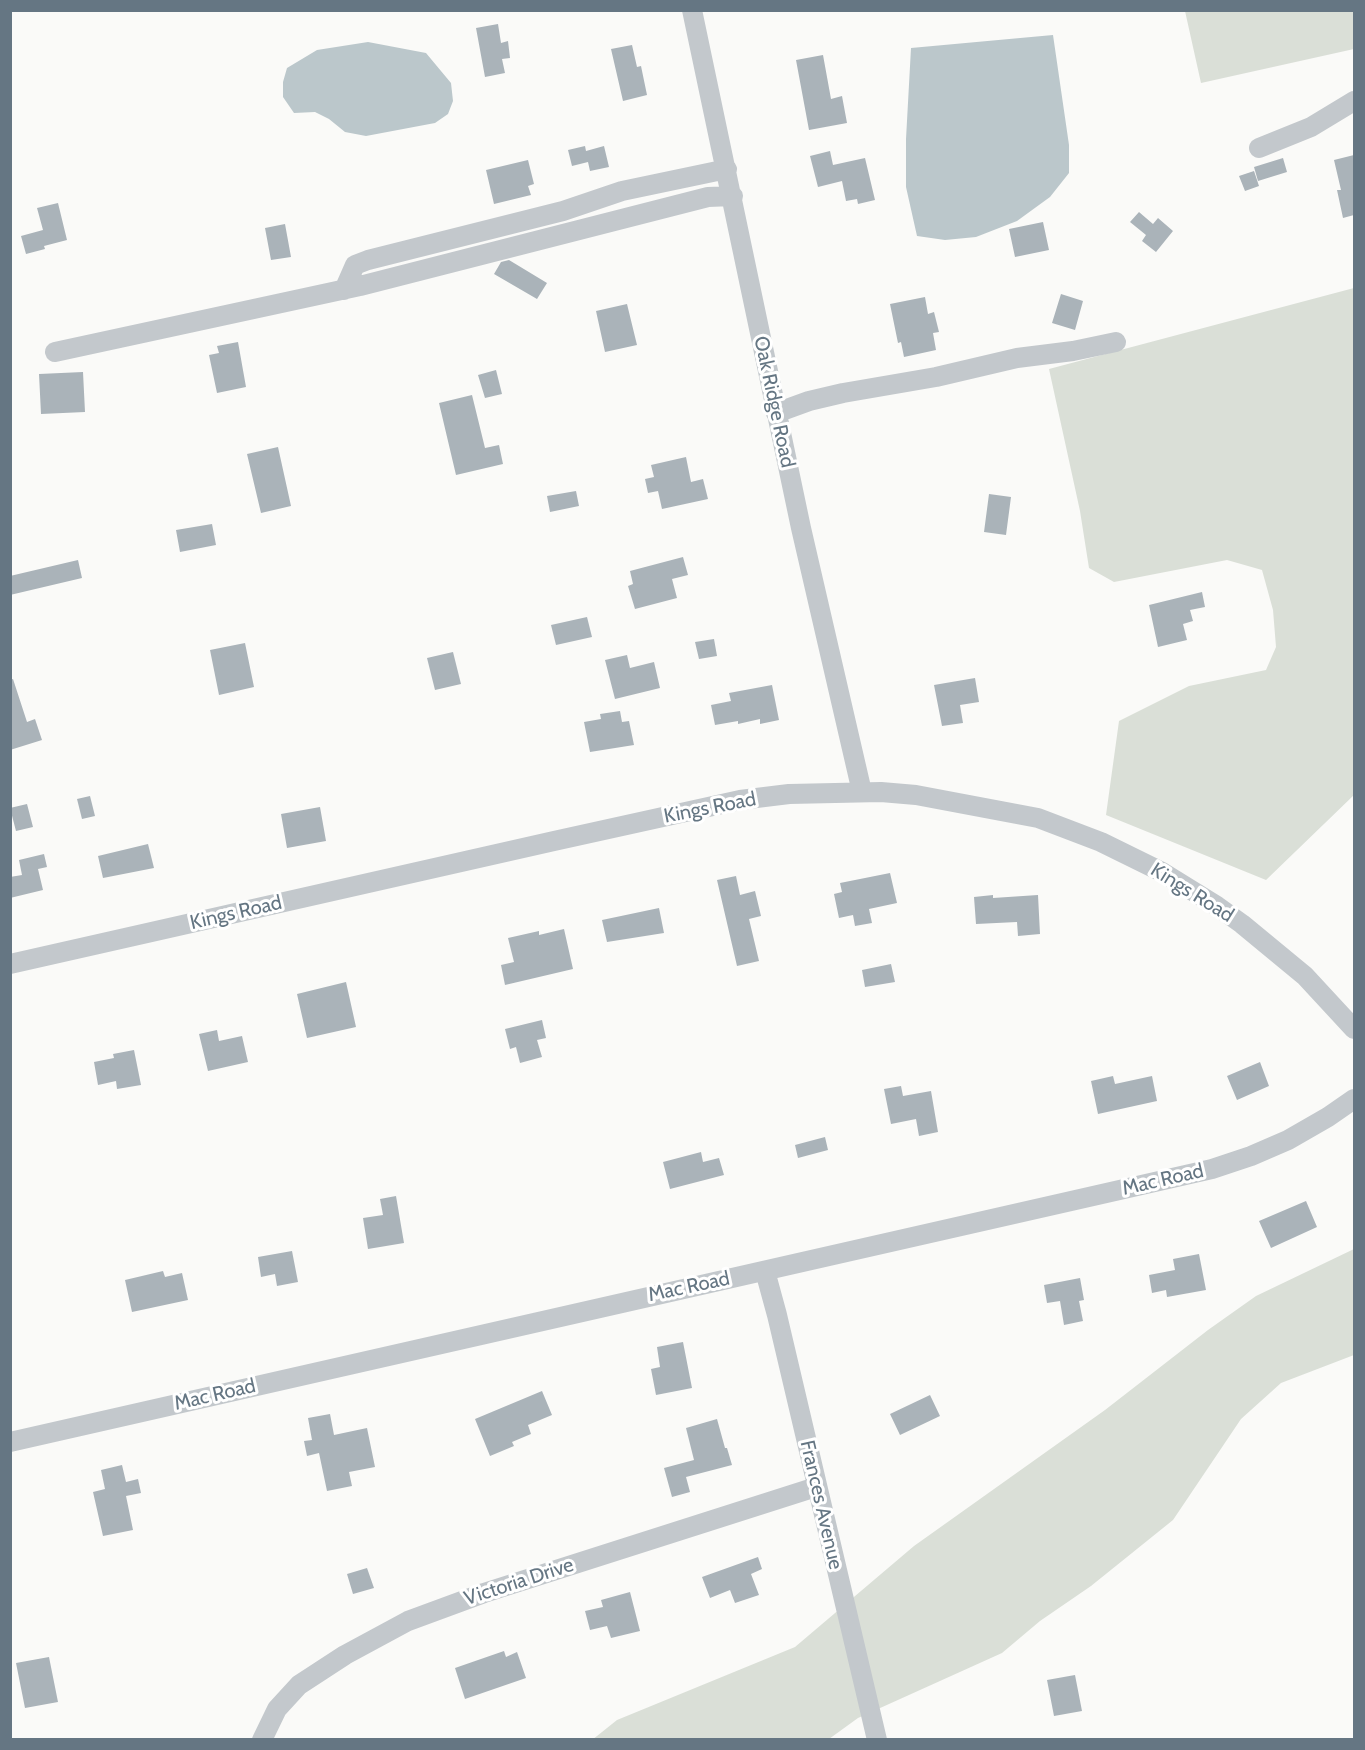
<!DOCTYPE html>
<style>
body{margin:0}
#map{position:relative;width:1365px;height:1750px;overflow:hidden;background:#fafaf8;font-family:Cabin,sans-serif}
canvas{display:block}
.frame{position:absolute;inset:0;border:12px solid #657683;pointer-events:none}
</style>
<div id="map">
<canvas width="1365" height="1750"></canvas>
<div class="frame"></div>
</div>
<script>
const ctx = document.querySelector('canvas').getContext('2d');
ctx.lineJoin = 'round';
function fill(path, color) { ctx.fillStyle = color; ctx.fill(path, 'evenodd'); }
const poly = rows => new Path2D(rows.map(r => 'M' + r).join(''));
function strokePath(path, color, width, dash) { ctx.strokeStyle = color; ctx.lineWidth = width; ctx.lineCap = dash ? 'butt' : 'round'; ctx.setLineDash(dash || []); ctx.stroke(path); }
function write(font, color, halo, rows, align = 'center') {
  ctx.font = font + ' Cabin,sans-serif'; ctx.lineWidth = 6; ctx.setLineDash([]); ctx.textBaseline = 'middle'; ctx.strokeStyle = halo; ctx.fillStyle = color; for (const [text, x, y, turn = 0] of rows) {
    ctx.save(); ctx.translate(x, y); ctx.rotate((+turn || 0) * Math.PI / 180); ctx.textAlign = isNaN(turn) ? turn : align; if (halo) ctx.strokeText(text, 0, 0); ctx.fillText(text, 0, 0); ctx.restore();
  }
}
const green = poly([
 [1185,11,1354,11,1354,49,1201,83],
 [1354,288,1354,795,1266,880,1106,815,1119,721,1189,686,1266,670,1276,647,1273,610,1262,570,1227,560,1114,582,1089,568,1080,511,1049,369],
 [1354,1249,1354,1355,1281,1383,1241,1419,1173,1520,1091,1586,1040,1621,1002,1653,858,1718,829,1739,592,1740,617,1720,795,1647,914,1546,1105,1410,1208,1330,1256,1296]
]);
const water = poly([
 [1053,35,1069,145,1069,173,1050,197,1017,221,976,237,945,240,917,236,906,187,906,139,911,48],
 [368,42,426,53,451,83,453,101,448,114,435,123,366,136,345,132,329,119,315,112,294,113,283,97,283,82,287,68,317,50]
]);
const building = poly([
 [498,24,501,43,508,41,510,58,502,59,505,73,485,77,476,28],
 [632,45,637,67,641,66,647,95,623,101,611,49],
 [823,55,831,99,842,96,847,123,809,130,796,60],
 [585,146,586,151,604,146,609,167,590,171,588,162,572,166,568,150],
 [830,151,833,165,865,158,875,200,858,204,857,199,846,201,842,181,818,187,810,156],
 [1354,155,1354,215,1343,218,1337,190,1341,190,1334,160],
 [1283,158,1287,172,1258,181,1254,167],
 [528,160,534,184,528,186,531,195,494,204,486,170],
 [1254,171,1259,186,1245,191,1239,176],
 [58,203,67,240,44,246,45,249,26,254,21,236,43,230,37,208],
 [1139,212,1153,224,1158,218,1173,231,1156,252,1142,241,1146,235,1130,222],
 [1043,222,1049,250,1015,257,1009,229],
 [285,224,291,257,271,260,265,228],
 [509,260,547,283,537,299,494,274,501,262],
 [1061,294,1083,301,1075,330,1052,323],
 [925,297,928,314,934,312,939,332,933,333,936,350,904,357,901,342,898,343,890,304],
 [627,304,637,345,605,352,596,311],
 [238,342,246,387,217,393,209,355,219,353,217,346],
 [496,370,502,394,485,398,478,375],
 [83,372,85,412,41,414,39,374],
 [472,395,485,448,499,445,503,464,456,475,439,403],
 [278,447,291,506,261,513,247,454],
 [686,457,691,482,703,479,708,499,662,509,658,491,648,493,645,479,654,477,651,465],
 [576,491,579,506,550,512,547,496],
 [989,494,1011,497,1006,535,984,532],
 [212,524,216,545,180,552,176,530],
 [683,557,688,575,672,579,677,598,635,609,628,586,633,584,630,571],
 [78,560,82,578,10,595,10,576],
 [1202,592,1205,607,1190,610,1193,621,1183,624,1187,640,1158,647,1149,605],
 [587,617,592,637,556,645,551,625],
 [714,639,717,656,699,659,695,642],
 [245,643,254,687,219,695,210,650],
 [453,652,461,684,435,690,427,658],
 [627,655,630,668,654,662,660,688,615,699,605,660],
 [975,678,979,702,960,705,963,723,942,726,934,685],
 [13,679,27,722,35,719,42,740,10,750,10,680],
 [772,685,779,720,760,724,760,719,738,724,738,721,715,725,711,705,731,701,729,693],
 [620,711,622,722,629,721,634,745,590,752,584,722,601,719,600,714],
 [90,796,95,816,82,819,77,799],
 [27,804,33,827,16,831,10,808],
 [320,807,326,841,287,848,281,814],
 [148,844,154,868,103,878,98,856],
 [44,854,47,867,38,869,43,890,10,898,10,877,22,875,19,860],
 [890,873,897,903,869,909,872,923,855,926,853,915,839,918,834,894,842,892,840,883],
 [736,876,740,895,755,891,761,916,749,919,759,961,737,966,717,880],
 [993,895,993,898,1038,895,1040,934,1018,936,1017,922,976,924,974,897],
 [659,908,664,933,607,942,602,920],
 [564,929,573,969,505,985,501,965,514,962,508,938,539,931,539,935],
 [891,964,895,982,865,987,862,970],
 [346,982,356,1027,307,1038,297,994],
 [542,1020,546,1038,537,1040,542,1057,520,1063,516,1047,510,1049,505,1029],
 [217,1030,219,1041,242,1036,248,1062,208,1071,199,1034],
 [134,1050,141,1085,117,1089,116,1081,98,1085,94,1062,114,1058,113,1054],
 [1260,1062,1269,1086,1237,1100,1227,1076],
 [1113,1076,1115,1084,1152,1076,1157,1101,1098,1114,1091,1081],
 [901,1086,903,1096,931,1091,938,1132,919,1136,916,1119,891,1124,884,1089],
 [825,1137,828,1150,798,1158,795,1145],
 [701,1152,703,1162,719,1158,724,1175,670,1189,663,1162],
 [396,1196,404,1243,368,1249,363,1218,383,1215,380,1199],
 [1306,1201,1317,1227,1271,1248,1259,1221],
 [292,1251,298,1282,277,1286,275,1274,261,1277,258,1257],
 [1199,1254,1206,1290,1167,1297,1166,1290,1152,1293,1149,1275,1175,1270,1173,1259],
 [163,1271,165,1277,182,1273,188,1300,132,1312,125,1280],
 [1080,1278,1084,1300,1079,1301,1083,1321,1064,1325,1060,1301,1047,1303,1044,1285],
 [683,1342,692,1388,656,1395,651,1369,660,1367,657,1347],
 [542,1391,552,1415,528,1425,531,1434,512,1442,514,1446,490,1456,475,1419],
 [930,1395,940,1416,900,1435,890,1414],
 [330,1414,334,1435,367,1428,375,1467,349,1472,352,1486,327,1491,319,1453,307,1456,304,1441,312,1440,308,1418],
 [717,1419,725,1448,727,1448,732,1465,686,1477,690,1492,672,1497,664,1468,694,1460,686,1428],
 [122,1465,126,1482,138,1479,141,1493,126,1496,133,1530,103,1536,93,1492,105,1489,101,1470],
 [758,1557,762,1569,751,1574,759,1595,735,1603,730,1590,710,1598,702,1577],
 [367,1568,374,1588,353,1594,347,1574],
 [630,1592,640,1631,611,1638,607,1626,590,1630,585,1611,603,1607,601,1600],
 [504,1651,506,1657,517,1652,526,1678,465,1699,455,1668],
 [49,1657,58,1702,25,1708,16,1663],
 [1075,1675,1082,1711,1054,1716,1047,1680]
]);
const minor = poly([
 [692,10,801,528,862,792],
 [1259,148,1311,127,1354,101],
 [344,290,355,265,368,260,563,211,622,191,727,169],
 [55,352,360,286,708,197,733,196],
 [776,413,809,401,843,393,936,377,1017,358,1073,351,1116,342],
 [10,964,554,841,740,800,789,794,881,792,916,795,1038,818,1101,842,1162,872,1217,906,1242,924,1305,976,1354,1029],
 [765,1271,777,1315,877,1740],
 [10,1442,1212,1169,1251,1156,1288,1140,1328,1117,1354,1099],
 [262,1740,277,1709,299,1685,345,1655,408,1621,484,1593,816,1487]
]);
const streetNames = [
 ["Oak Ridge Road",774,402,78],
 ["Kings Road",710,808,-11],
 ["Kings Road",1192,893,32],
 ["Kings Road",236,913,-13],
 ["Mac Road",1163,1180,-13],
 ["Mac Road",689,1287,-12],
 ["Mac Road",215,1395,-13],
 ["Frances Avenue",821,1505,77],
 ["Victoria Drive",519,1582,-18]
];
fill(green, '#dadfd7');
fill(water, '#bbc7cb');
fill(building, '#aab3b9');
strokePath(minor, '#c3c8cc', 20);
write('20px', '#657683', '#fff', streetNames);
</script>
